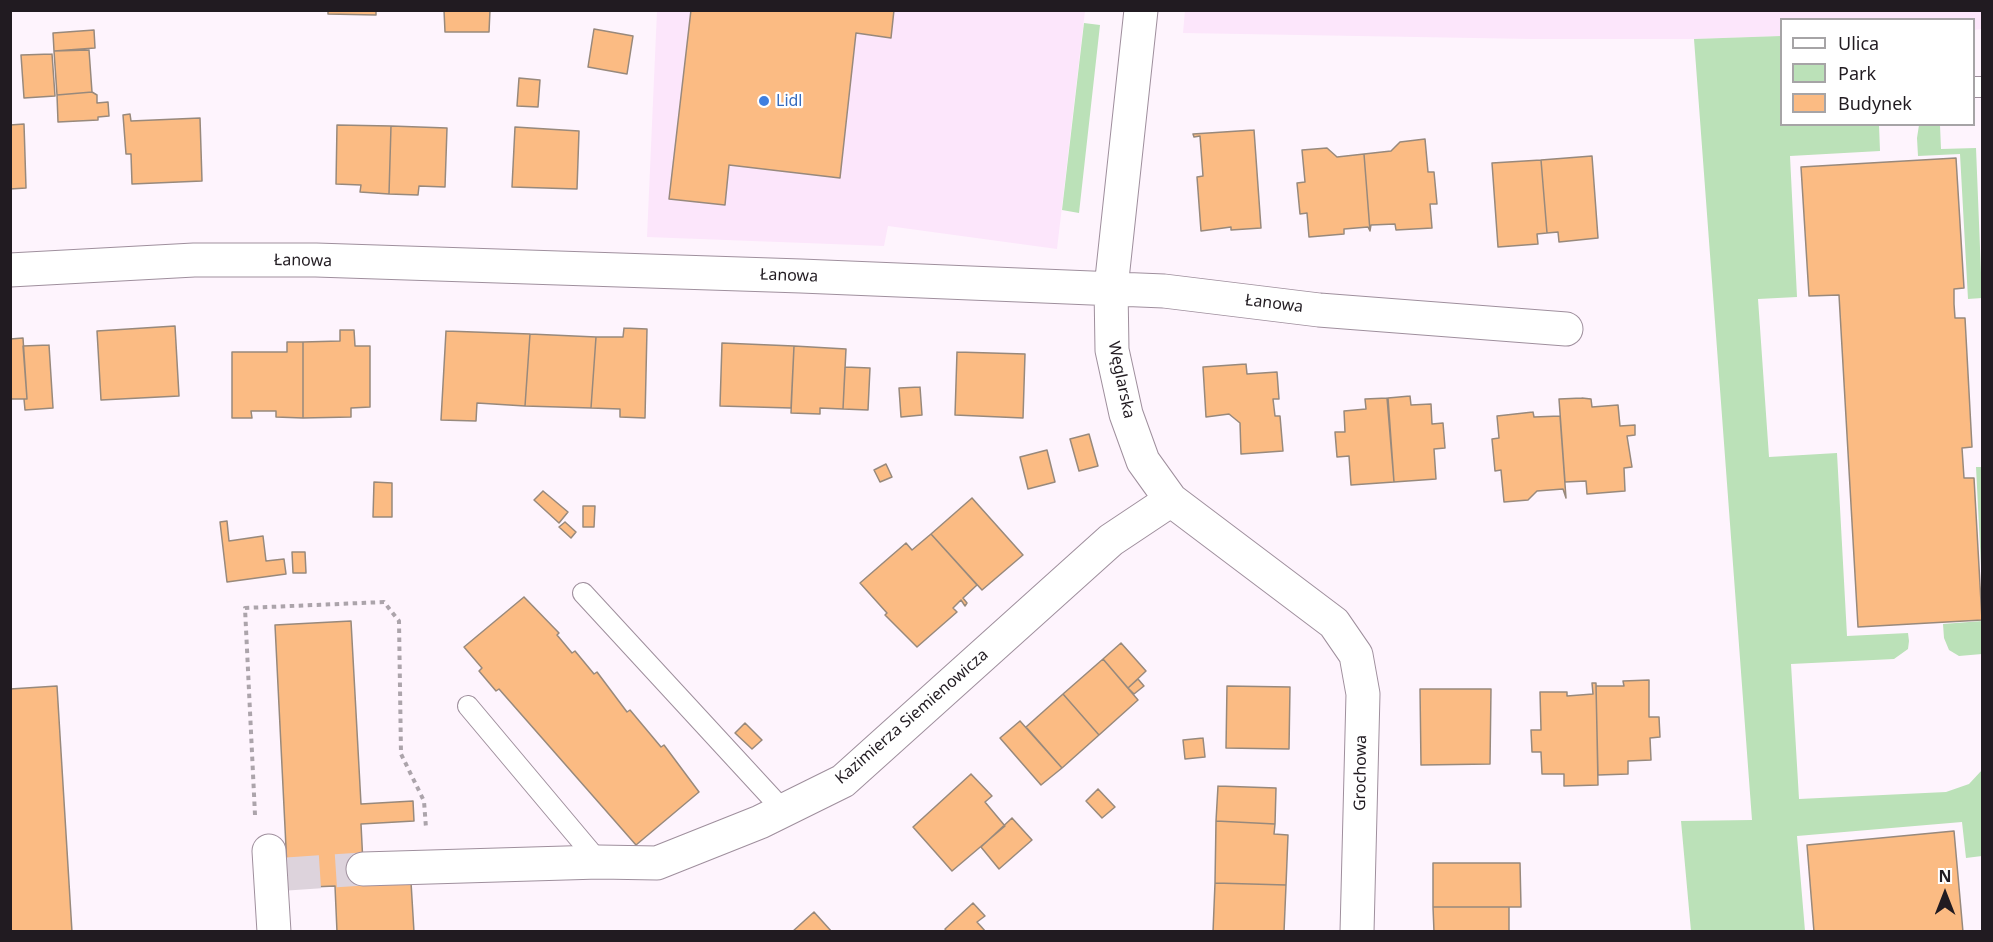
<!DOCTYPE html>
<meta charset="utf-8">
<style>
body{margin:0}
#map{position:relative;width:1993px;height:942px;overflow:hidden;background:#fef4fd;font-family:"Noto Sans",sans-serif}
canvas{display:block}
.frame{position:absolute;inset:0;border:12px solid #211b21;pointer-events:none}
.legend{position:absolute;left:1780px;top:18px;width:195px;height:108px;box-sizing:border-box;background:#fff;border:2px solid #a6a4a6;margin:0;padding:8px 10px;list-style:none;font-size:18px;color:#211b21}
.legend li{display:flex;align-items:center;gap:12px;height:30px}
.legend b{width:30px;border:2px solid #a6a4a6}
.north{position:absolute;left:1915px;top:864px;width:60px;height:60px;-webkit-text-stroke:4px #fff;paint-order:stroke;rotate:0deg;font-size:16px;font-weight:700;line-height:24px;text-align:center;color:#211b21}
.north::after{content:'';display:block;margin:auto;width:21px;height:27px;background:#211b21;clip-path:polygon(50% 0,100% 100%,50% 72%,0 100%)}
</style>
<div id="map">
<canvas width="1993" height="942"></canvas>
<div class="frame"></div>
<ul class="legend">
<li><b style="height:8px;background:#fff"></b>Ulica</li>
<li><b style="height:16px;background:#bbe1b8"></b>Park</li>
<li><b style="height:16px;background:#fbbb83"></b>Budynek</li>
</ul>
<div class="north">N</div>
</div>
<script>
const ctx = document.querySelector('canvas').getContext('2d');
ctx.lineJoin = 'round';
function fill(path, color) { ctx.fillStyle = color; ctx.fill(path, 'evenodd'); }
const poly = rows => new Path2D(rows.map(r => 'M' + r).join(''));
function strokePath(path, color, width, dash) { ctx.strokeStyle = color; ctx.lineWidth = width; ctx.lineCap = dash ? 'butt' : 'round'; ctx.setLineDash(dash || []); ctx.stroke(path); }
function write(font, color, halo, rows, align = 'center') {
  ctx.font = font + ' "Noto Sans",sans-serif'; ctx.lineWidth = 4.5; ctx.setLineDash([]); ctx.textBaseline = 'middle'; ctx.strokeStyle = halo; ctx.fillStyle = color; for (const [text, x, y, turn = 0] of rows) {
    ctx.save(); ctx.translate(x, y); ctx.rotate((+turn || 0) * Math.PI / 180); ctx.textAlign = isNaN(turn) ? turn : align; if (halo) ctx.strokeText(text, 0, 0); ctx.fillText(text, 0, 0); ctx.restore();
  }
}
const built = poly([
 [1185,10,1982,10,1982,29,1974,30,1974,20,1782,20,1781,36,1694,39,1532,39,1183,33],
 [657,11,1085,11,1057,249,888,226,884,246,647,237]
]);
const green = poly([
 [1084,23,1100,25,1079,213,1062,210],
 [1781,36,1782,124,1879,125,1880,151,1790,156,1797,297,1758,299,1769,457,1837,453,1847,636,1908,633,1909,641,1908,649,1894,659,1791,664,1799,799,1946,792,1969,784,1982,770,1982,856,1966,858,1962,822,1797,836,1805,931,1691,931,1681,821,1752,820,1694,39],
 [1919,125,1940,125,1941,149,1976,148,1982,298,1968,299,1960,154,1918,156,1917,138],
 [1976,467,1982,467,1982,586],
 [1982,621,1982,654,1959,656,1949,650,1944,638,1943,624]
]);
const building = poly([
 [328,10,376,10,376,15,328,14,328,10],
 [444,10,490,10,489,32,445,32,444,10],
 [691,10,894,10,891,38,856,33,840,178,729,165,725,205,669,199,691,10],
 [594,29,633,36,627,74,588,67,594,29],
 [94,30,95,48,54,51,53,33,94,30],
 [89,50,92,92,57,95,54,51,89,50],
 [52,54,55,96,24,98,21,55,52,54],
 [519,78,540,80,538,107,517,106,519,78],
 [92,92,97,95,97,103,108,102,109,116,98,117,98,120,58,122,57,95,92,92],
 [130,114,131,121,200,118,202,181,132,184,131,154,126,154,123,115,130,114],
 [24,124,26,188,10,189,10,125,24,124],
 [337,125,391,126,389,194,360,192,361,185,336,184,337,125],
 [391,126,447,128,445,187,419,186,418,195,389,194,391,126],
 [515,127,579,131,577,189,512,187,515,127],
 [1254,130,1261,228,1231,230,1231,227,1201,231,1197,177,1203,176,1200,136,1194,137,1193,134,1254,130],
 [1425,139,1428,172,1434,172,1437,204,1430,204,1432,228,1396,230,1395,224,1371,225,1370,231,1364,154,1391,151,1400,142,1425,139],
 [1327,148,1337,157,1364,154,1370,231,1368,227,1344,229,1344,234,1309,237,1307,213,1300,214,1297,183,1305,182,1302,150,1327,148],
 [1592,156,1598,238,1559,242,1558,232,1547,233,1541,160,1592,156],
 [1956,158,1964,288,1954,289,1954,304,1955,318,1965,318,1972,447,1962,448,1964,478,1974,478,1982,620,1858,627,1839,295,1809,296,1801,167,1956,158],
 [1541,160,1547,233,1537,234,1538,244,1498,247,1492,163,1541,160],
 [175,326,179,396,101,400,97,331,175,326],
 [624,328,647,329,645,418,620,417,620,409,591,408,596,337,623,337,624,328],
 [340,330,354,330,355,346,370,346,370,407,351,408,351,417,303,418,303,342,340,341,340,330],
 [446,331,530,334,525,406,477,403,476,421,441,420,446,331],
 [530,334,596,337,591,408,525,406,530,334],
 [23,338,27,399,10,399,10,339,23,338],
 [287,342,303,342,303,418,276,417,276,411,251,411,252,418,232,418,232,352,287,352,287,342],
 [722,343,794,346,791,408,720,406,722,343],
 [49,345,53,408,25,410,24,399,27,399,23,346,49,345],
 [794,346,846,349,843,409,820,408,820,414,791,413,794,346],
 [957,352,1025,354,1023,418,955,415,957,352],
 [1246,364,1247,374,1277,372,1279,399,1273,399,1275,416,1280,416,1283,451,1241,454,1240,423,1229,414,1206,417,1203,367,1246,364],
 [845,367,870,368,868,410,843,409,845,367],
 [920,387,922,415,901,417,899,388,920,387],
 [1410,396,1411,405,1431,404,1432,424,1443,423,1445,448,1434,449,1436,479,1394,482,1388,398,1410,396],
 [1387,398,1394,482,1351,485,1349,456,1337,457,1335,432,1345,432,1344,411,1366,409,1365,399,1387,398],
 [1582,398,1591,399,1592,407,1618,405,1620,426,1635,425,1635,435,1627,436,1632,467,1624,468,1625,491,1587,494,1586,481,1565,482,1559,399,1582,398],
 [1533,412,1534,417,1560,416,1566,498,1563,489,1537,491,1528,500,1504,502,1501,470,1495,471,1492,439,1499,438,1497,416,1533,412],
 [1089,434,1098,466,1079,471,1070,439,1089,434],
 [1047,450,1055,482,1028,489,1020,457,1047,450],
 [886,464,892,477,880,482,874,470,886,464],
 [374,482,392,483,392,517,373,517,374,482],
 [543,491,568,512,559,523,534,500,543,491],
 [972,498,1023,555,982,590,931,534,972,498],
 [583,506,595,506,594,527,583,527,583,506],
 [227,521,229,541,263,536,266,561,284,559,286,574,227,582,220,522,227,521],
 [565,522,576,532,571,538,559,527,565,522],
 [931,534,977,585,963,598,967,603,965,606,961,600,953,608,957,612,917,647,885,615,887,613,860,583,906,543,912,550,931,534],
 [292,552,305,552,306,573,293,573,292,552],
 [524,597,559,633,557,635,572,653,575,651,594,674,597,672,627,712,630,710,661,747,664,745,699,792,636,845,499,689,496,691,479,671,482,668,464,647,524,597],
 [351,621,361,804,413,801,414,821,361,824,364,884,411,882,414,932,337,932,335,886,288,888,275,625,351,621],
 [1121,643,1146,671,1128,688,1103,659,1121,643],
 [1103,659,1138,700,1099,735,1063,694,1103,659],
 [1138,679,1144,686,1134,694,1128,688,1138,679],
 [1649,680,1649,717,1659,717,1660,737,1650,738,1651,760,1628,761,1628,774,1598,775,1596,686,1624,686,1623,681,1649,680],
 [1592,683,1596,683,1598,785,1564,786,1564,774,1542,774,1541,752,1532,752,1531,730,1541,730,1540,692,1567,692,1567,696,1593,694,1592,683],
 [57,686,72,932,10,932,10,689,57,686],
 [1227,686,1290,687,1289,749,1226,748,1227,686],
 [1420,689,1491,689,1490,764,1421,765,1420,689],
 [1063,694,1099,735,1062,768,1026,727,1063,694],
 [1020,721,1062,768,1041,785,1000,738,1020,721],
 [745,723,762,740,752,749,735,733,745,723],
 [1203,738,1205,757,1185,759,1183,740,1203,738],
 [971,774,992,796,985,802,1005,826,952,871,913,827,971,774],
 [1218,786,1276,788,1275,824,1216,821,1218,786],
 [1098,789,1115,807,1102,818,1086,801,1098,789],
 [1012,818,1032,840,999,869,981,847,1012,818],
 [1216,821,1275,824,1274,834,1288,835,1286,885,1215,883,1216,821],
 [1954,831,1963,932,1814,932,1807,845,1954,831],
 [1433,863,1520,863,1521,907,1433,907,1433,863],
 [1215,883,1286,885,1284,932,1213,932,1215,883],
 [973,903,985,916,977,922,986,932,947,932,945,929,973,903],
 [1433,907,1509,907,1509,932,1434,932,1433,907],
 [814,912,832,932,792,932,814,912]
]);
const minorTunnel = poly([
 [287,874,363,869]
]);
const path = poly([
 [255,815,245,608,384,602,399,621,401,754,424,801,426,828]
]);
const service = poly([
 [1974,87,1982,87],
 [583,593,783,810],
 [468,706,599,862]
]);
const minor = poly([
 [1141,10,1111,288,1112,350,1126,414,1143,461,1171,500,1334,623,1356,655,1363,694,1357,932],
 [10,270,194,260,316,260,801,276,1164,291,1319,310,1566,329],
 [269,851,274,932],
 [363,869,599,862,657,863,760,822,843,781,1111,540,1171,500]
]);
const markers = [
 [764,101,6,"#3f7fe0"]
];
const shopNames = [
 ["Lidl",776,101]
];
const streetNames = [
 ["Łanowa",303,261,1],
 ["Łanowa",789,276,2],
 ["Łanowa",1274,304,7],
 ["Węglarska",1121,380,78],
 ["Kazimierza Siemienowicza",912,717,-41],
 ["Grochowa",1361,773,-89]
];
fill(built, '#fce6fb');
fill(green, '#bbe1b8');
fill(building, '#fbbb83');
strokePath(building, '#98897c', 1.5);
strokePath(minorTunnel, '#ddd3dc', 33, [33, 16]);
strokePath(service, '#9f8f9d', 22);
strokePath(minor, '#9f8f9d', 35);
strokePath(path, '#aca4ab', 4, [4.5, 4.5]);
strokePath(service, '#fff', 20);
strokePath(minor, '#fff', 33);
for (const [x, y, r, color] of markers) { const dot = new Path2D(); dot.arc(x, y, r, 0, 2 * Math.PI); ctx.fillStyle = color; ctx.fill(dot); strokePath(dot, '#fff', 2); }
write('16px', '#366cbe', '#fff', shopNames, 'left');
write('16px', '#211b21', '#fff', streetNames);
</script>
